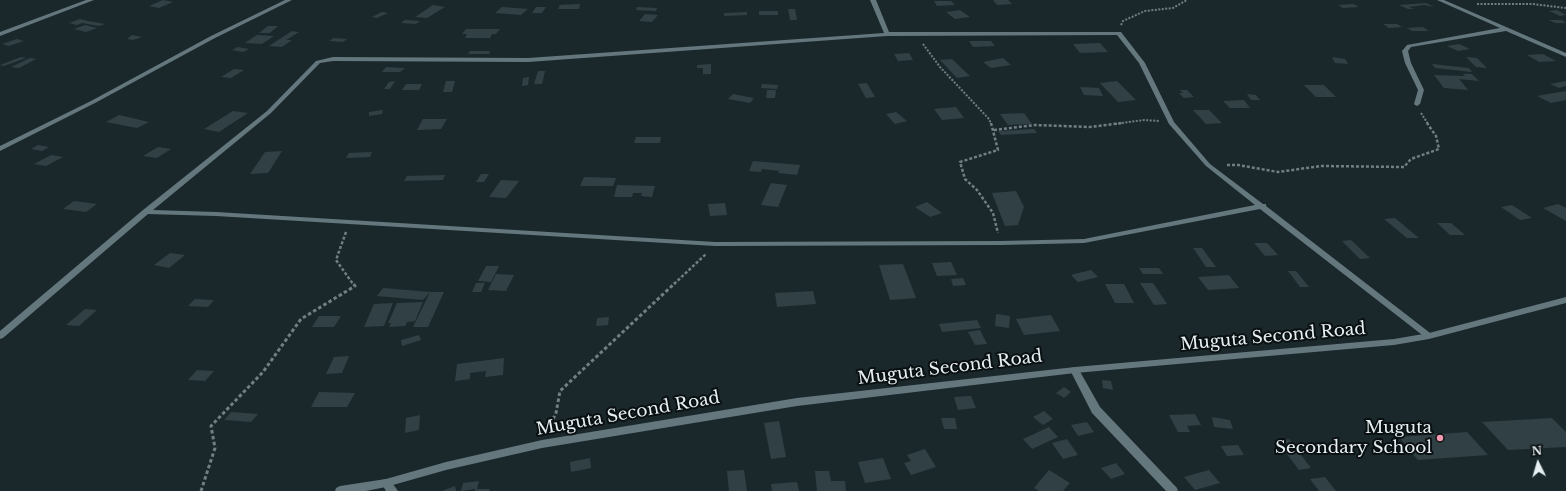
<!DOCTYPE html>
<style>
body{margin:0}
#map{position:relative;width:1566px;height:491px;overflow:hidden;background:#1a282c;font-family:"Libre Baskerville",serif}
canvas{display:block}
.north{position:absolute;left:1518px;top:443px;width:40px;height:40px;-webkit-text-stroke:3px #0a1012;paint-order:stroke;rotate:355deg;font-size:11px;font-weight:700;line-height:16px;text-align:center;color:#e6eff2}
.north::after{content:'';display:block;margin:auto;width:14px;height:18px;background:#e6eff2;clip-path:polygon(50% 0,100% 100%,50% 72%,0 100%)}
</style>
<div id="map">
<canvas width="1566" height="491"></canvas>
<div class="north">N</div>
</div>
<script>
const ctx = document.querySelector('canvas').getContext('2d');
ctx.lineJoin = 'round';
function fill(path, color) { ctx.fillStyle = color; ctx.fill(path, 'evenodd'); }
const poly = rows => new Path2D(rows.map(r => 'M' + r).join(''));
function strokePath(path, color, width, dash) { ctx.strokeStyle = color; ctx.lineWidth = width; ctx.lineCap = dash ? 'butt' : 'round'; ctx.setLineDash(dash || []); ctx.stroke(path); }
function write(font, color, halo, rows, align = 'center') {
  ctx.font = font + ' "Libre Baskerville",serif'; ctx.lineWidth = 4; ctx.setLineDash([]); ctx.textBaseline = 'middle'; ctx.strokeStyle = halo; ctx.fillStyle = color; for (const [text, x, y, turn = 0] of rows) {
    ctx.save(); ctx.translate(x, y); ctx.rotate((+turn || 0) * Math.PI / 180); ctx.textAlign = isNaN(turn) ? turn : align; if (halo) ctx.strokeText(text, 0, 0); ctx.fillText(text, 0, 0); ctx.restore();
  }
}
const building = poly([
 [163,0,173,2,159,8,149,6],
 [993,0,1008,0,1012,4,997,5],
 [934,1,951,1,955,5,937,6],
 [1426,3,1434,7,1424,5,1409,7,1414,9,1408,9,1399,5],
 [580,4,579,9,558,9,560,5],
 [1353,4,1359,7,1343,8,1338,5],
 [433,5,445,7,427,18,415,17],
 [502,7,528,9,521,15,495,13],
 [536,7,546,7,542,13,532,13],
 [637,7,657,8,656,11,636,10],
 [788,9,795,9,797,20,790,20],
 [960,10,970,17,955,19,946,12],
 [1557,10,1566,15,1560,16,1549,11],
 [759,11,778,11,778,15,759,15],
 [382,12,388,13,377,18,372,17],
 [747,12,747,15,724,16,724,13],
 [645,14,658,15,652,22,639,21],
 [80,19,88,21,105,24,99,26,82,23,77,25,69,23],
 [405,20,420,21,416,24,401,23],
 [1549,20,1562,20,1566,23,1555,23],
 [1383,24,1397,24,1402,27,1389,28],
 [85,25,97,28,86,32,74,29],
 [268,26,278,26,270,33,259,33],
 [1423,27,1429,31,1412,31,1407,28],
 [466,29,500,29,496,34,492,34,490,38,465,38,467,34,462,34],
 [292,31,299,32,286,40,292,40,282,47,269,46],
 [132,35,142,37,133,40,127,39],
 [257,35,274,36,262,44,245,43],
 [334,38,347,39,343,42,329,41],
 [17,39,24,41,9,46,2,44],
 [969,41,991,41,995,46,973,47],
 [1100,43,1108,52,1080,53,1073,44],
 [1459,44,1470,49,1458,51,1447,46],
 [238,47,249,49,243,52,232,50],
 [470,51,490,51,489,54,468,54],
 [909,53,913,60,898,61,894,54],
 [1543,54,1556,61,1539,62,1527,55],
 [21,57,26,58,4,66,0,65],
 [1332,57,1345,59,1348,64,1335,63],
 [1466,57,1477,58,1487,68,1476,67],
 [30,58,36,59,19,68,11,67],
 [1003,58,1011,65,991,68,983,62],
 [952,59,970,76,957,78,940,60],
 [711,64,711,74,703,74,703,68,697,68,697,65],
 [1432,64,1469,68,1472,72,1435,68],
 [386,67,405,68,400,72,382,72],
 [234,69,244,70,231,78,221,77],
 [538,71,545,71,542,84,534,84],
 [1463,74,1472,74,1479,81,1459,79,1468,90,1444,88,1434,75,1465,76],
 [529,77,528,85,522,86,523,78],
 [395,81,390,89,384,89,389,82],
 [446,81,455,81,452,92,443,92],
 [1117,81,1136,100,1118,102,1100,83],
 [1566,81,1566,86,1559,88,1550,84],
 [867,83,875,97,866,98,858,84],
 [406,84,422,84,419,90,402,90],
 [762,84,778,85,777,89,761,88],
 [1304,85,1324,85,1336,97,1316,97],
 [1080,87,1099,88,1103,96,1084,95],
 [767,90,776,90,775,98,766,98],
 [1180,90,1187,90,1194,97,1184,98,1179,93,1183,93],
 [1566,91,1566,100,1551,103,1537,96],
 [733,94,754,98,750,103,728,99],
 [1247,94,1256,95,1260,100,1251,100],
 [1244,100,1250,108,1230,108,1223,101],
 [956,107,964,118,942,120,934,109],
 [383,110,382,114,369,116,369,112],
 [1193,110,1209,110,1222,123,1206,124],
 [233,111,248,113,219,132,204,129],
 [896,112,907,121,895,124,886,114],
 [1024,113,1032,124,1008,125,1000,114],
 [119,115,149,122,137,128,106,122],
 [423,119,447,119,441,129,417,130],
 [1034,129,1037,133,1001,135,998,131],
 [636,137,661,137,660,143,634,143],
 [38,145,49,147,42,151,31,149],
 [158,147,171,149,157,158,143,156],
 [282,151,268,173,250,174,265,152],
 [372,152,370,157,346,158,349,153],
 [51,155,63,157,46,166,34,164],
 [753,161,800,165,797,175,778,173,779,171,762,169,761,172,749,171],
 [481,174,489,174,484,182,476,182],
 [445,175,443,180,404,181,407,176],
 [584,177,616,178,613,186,580,186],
 [501,180,519,181,506,198,489,197],
 [771,183,787,185,778,207,761,205],
 [617,185,655,186,652,197,641,196,642,193,633,193,632,197,614,197],
 [1016,191,1024,207,1018,225,1005,226,992,193],
 [74,201,97,204,86,212,63,209],
 [927,202,942,213,930,217,915,207],
 [725,203,727,215,710,216,708,204],
 [1558,204,1566,208,1566,221,1543,208],
 [1512,205,1532,218,1520,220,1501,207],
 [1395,218,1419,238,1407,238,1384,219],
 [1437,223,1451,223,1465,235,1450,235],
 [1351,240,1370,258,1360,259,1342,241],
 [1254,243,1267,243,1278,255,1265,256],
 [1193,248,1202,248,1216,267,1206,267],
 [170,253,185,255,169,268,154,265],
 [951,262,957,275,937,276,932,263],
 [903,264,916,298,890,300,879,265],
 [486,266,499,266,491,282,478,281],
 [1139,268,1159,268,1163,274,1143,274],
 [1091,270,1098,277,1078,282,1071,275],
 [1288,271,1296,271,1309,287,1300,287],
 [496,274,514,275,506,291,488,290],
 [1229,275,1239,288,1208,290,1198,277],
 [963,278,966,285,953,286,951,279],
 [476,283,485,283,481,292,472,292],
 [1140,283,1153,283,1167,304,1154,305],
 [1105,284,1124,284,1134,303,1115,303],
 [383,288,430,292,423,300,377,296],
 [813,291,816,304,777,307,775,293],
 [430,292,444,292,428,327,413,327],
 [195,299,214,300,208,307,188,306],
 [423,302,415,321,407,322,405,326,389,327,391,323,388,323,397,303],
 [393,303,384,326,364,327,374,304],
 [85,309,97,310,79,326,66,325],
 [996,314,1010,316,1009,328,995,326],
 [1051,315,1060,331,1024,335,1016,319],
 [319,316,341,316,334,327,312,327],
 [609,317,608,325,596,326,597,318],
 [977,320,981,328,942,332,939,324],
 [980,330,987,344,975,345,968,332],
 [419,335,421,340,402,346,401,340],
 [349,356,342,373,326,374,334,357],
 [504,358,503,375,485,377,486,371,470,373,470,379,455,381,457,364],
 [197,370,214,371,205,381,188,380],
 [1102,380,1111,381,1113,390,1103,388],
 [1064,387,1071,392,1064,398,1056,393],
 [319,392,355,393,347,407,311,407],
 [971,396,976,408,958,410,954,397],
 [1044,411,1053,419,1043,425,1033,417],
 [231,412,258,414,251,422,224,420],
 [1195,414,1201,425,1187,426,1190,432,1178,432,1169,415],
 [420,415,419,430,405,433,406,418],
 [1212,417,1230,420,1233,429,1214,427],
 [941,418,955,418,957,429,944,429],
 [1552,418,1566,432,1566,447,1508,450,1482,422],
 [779,421,786,457,771,459,764,423],
 [1087,422,1094,432,1078,436,1071,425],
 [1049,427,1058,437,1032,449,1023,439],
 [1467,432,1488,455,1418,460,1399,437],
 [1067,439,1078,455,1063,459,1052,443],
 [1289,439,1311,468,1299,470,1277,441],
 [1238,445,1244,455,1227,456,1221,446],
 [925,449,936,467,911,475,904,463,911,461,907,455],
 [590,458,591,468,571,472,570,462],
 [883,458,891,479,865,483,858,462],
 [1116,463,1125,474,1111,479,1101,468],
 [744,470,747,491,729,491,727,471],
 [1049,470,1070,483,1063,491,1039,491,1034,488],
 [1209,470,1220,483,1195,490,1184,477],
 [815,471,829,471,831,481,845,481,846,491,817,491],
 [1325,477,1336,491,1319,491,1310,479],
 [479,481,477,489,490,489,489,491,475,491,475,489,461,491,463,483],
 [797,482,799,491,772,491,771,484],
 [455,486,456,491,442,491]
]);
const pathFar2 = poly([
 [1477,4,1532,4,1566,8],
 [1121,25,1123,21,1145,11,1173,8,1187,0],
 [923,44,940,67,989,119,991,124],
 [1421,113,1428,124],
 [1115,124,1144,120,1159,121]
]);
const pathFar1 = poly([
 [991,123,998,150,960,162,965,179,977,190,993,213,998,233],
 [994,130,1035,125,1090,127,1122,123],
 [1227,165,1238,165,1278,172,1321,166,1404,167,1411,159,1439,149,1436,136,1427,123],
 [346,232,336,260,353,284],
 [674,284,706,254]
]);
const path = poly([
 [548,430,556,413,560,391,675,283],
 [201,491,215,448,211,426,263,372,301,319,355,286,353,283]
]);
const minor = poly([
 [86,0,94,0,0,36,0,32,86,0],
 [285,0,292,0,215,38,95,103,0,151,0,146,91,101,211,36,285,0],
 [870,0,876,0,889,32,1121,32,1145,63,1174,122,1210,164,1263,204,1266,204,1266,206,1434,336,1432,338,1426,338,1260,209,1084,243,1001,245,715,246,216,216,148,214,3,338,0,339,0,331,143,210,267,111,316,61,333,57,528,58,884,33,870,0],
 [1117,35,1139,63,1169,124,1206,166,1255,205,1084,239,1001,241,715,242,216,212,153,210,271,113,320,63,333,61,528,62,887,36,1117,35],
 [1437,0,1444,0,1566,53,1566,57,1506,31,1411,47,1408,51,1411,63,1424,90,1420,104,1417,106,1415,105,1414,104,1418,90,1405,63,1402,51,1407,45,1500,28,1437,0],
 [1075,367,1078,368,1100,407,1177,488,1178,491,1166,491,1092,413,1070,370,1072,368,1075,367],
 [386,479,390,480,398,491,386,491,381,483,382,480,386,479]
]);
const tertiary = poly([
 [1566,297,1566,303,1429,339,1394,345,1075,373,797,406,542,448,446,470,386,487,366,491,335,491,336,488,340,486,386,479,446,462,542,440,797,398,1075,367,1394,339,1429,333,1566,297]
]);
const markers = [
 [1440,438,4,"#f29aaf"]
];
const nearStreetnames = [
 ["Muguta Second Road",1273,337,-5],
 ["Muguta Second Road",950,368,-7],
 ["Muguta Second Road",628,414,-10]
];
const nearPoinames = [
 ["Muguta",1432,428],
 ["Secondary School",1432,448]
];
fill(building, '#314044');
strokePath(pathFar2, '#727e82', 2, [2, 1.5]);
strokePath(pathFar1, '#727e82', 2.5, [3, 2]);
strokePath(path, '#727e82', 3, [3.5, 2.5]);
fill(minor, '#63777d');
fill(tertiary, '#63777d');
for (const [x, y, r, color] of markers) { const dot = new Path2D(); dot.arc(x, y, r, 0, 2 * Math.PI); ctx.fillStyle = color; ctx.fill(dot); strokePath(dot, '#0a1012', 1.5); }
write('17px', '#e6eff2', '#0a1012', nearStreetnames);
write('17px', '#e6eff2', '#0a1012', nearPoinames, 'right');
</script>
